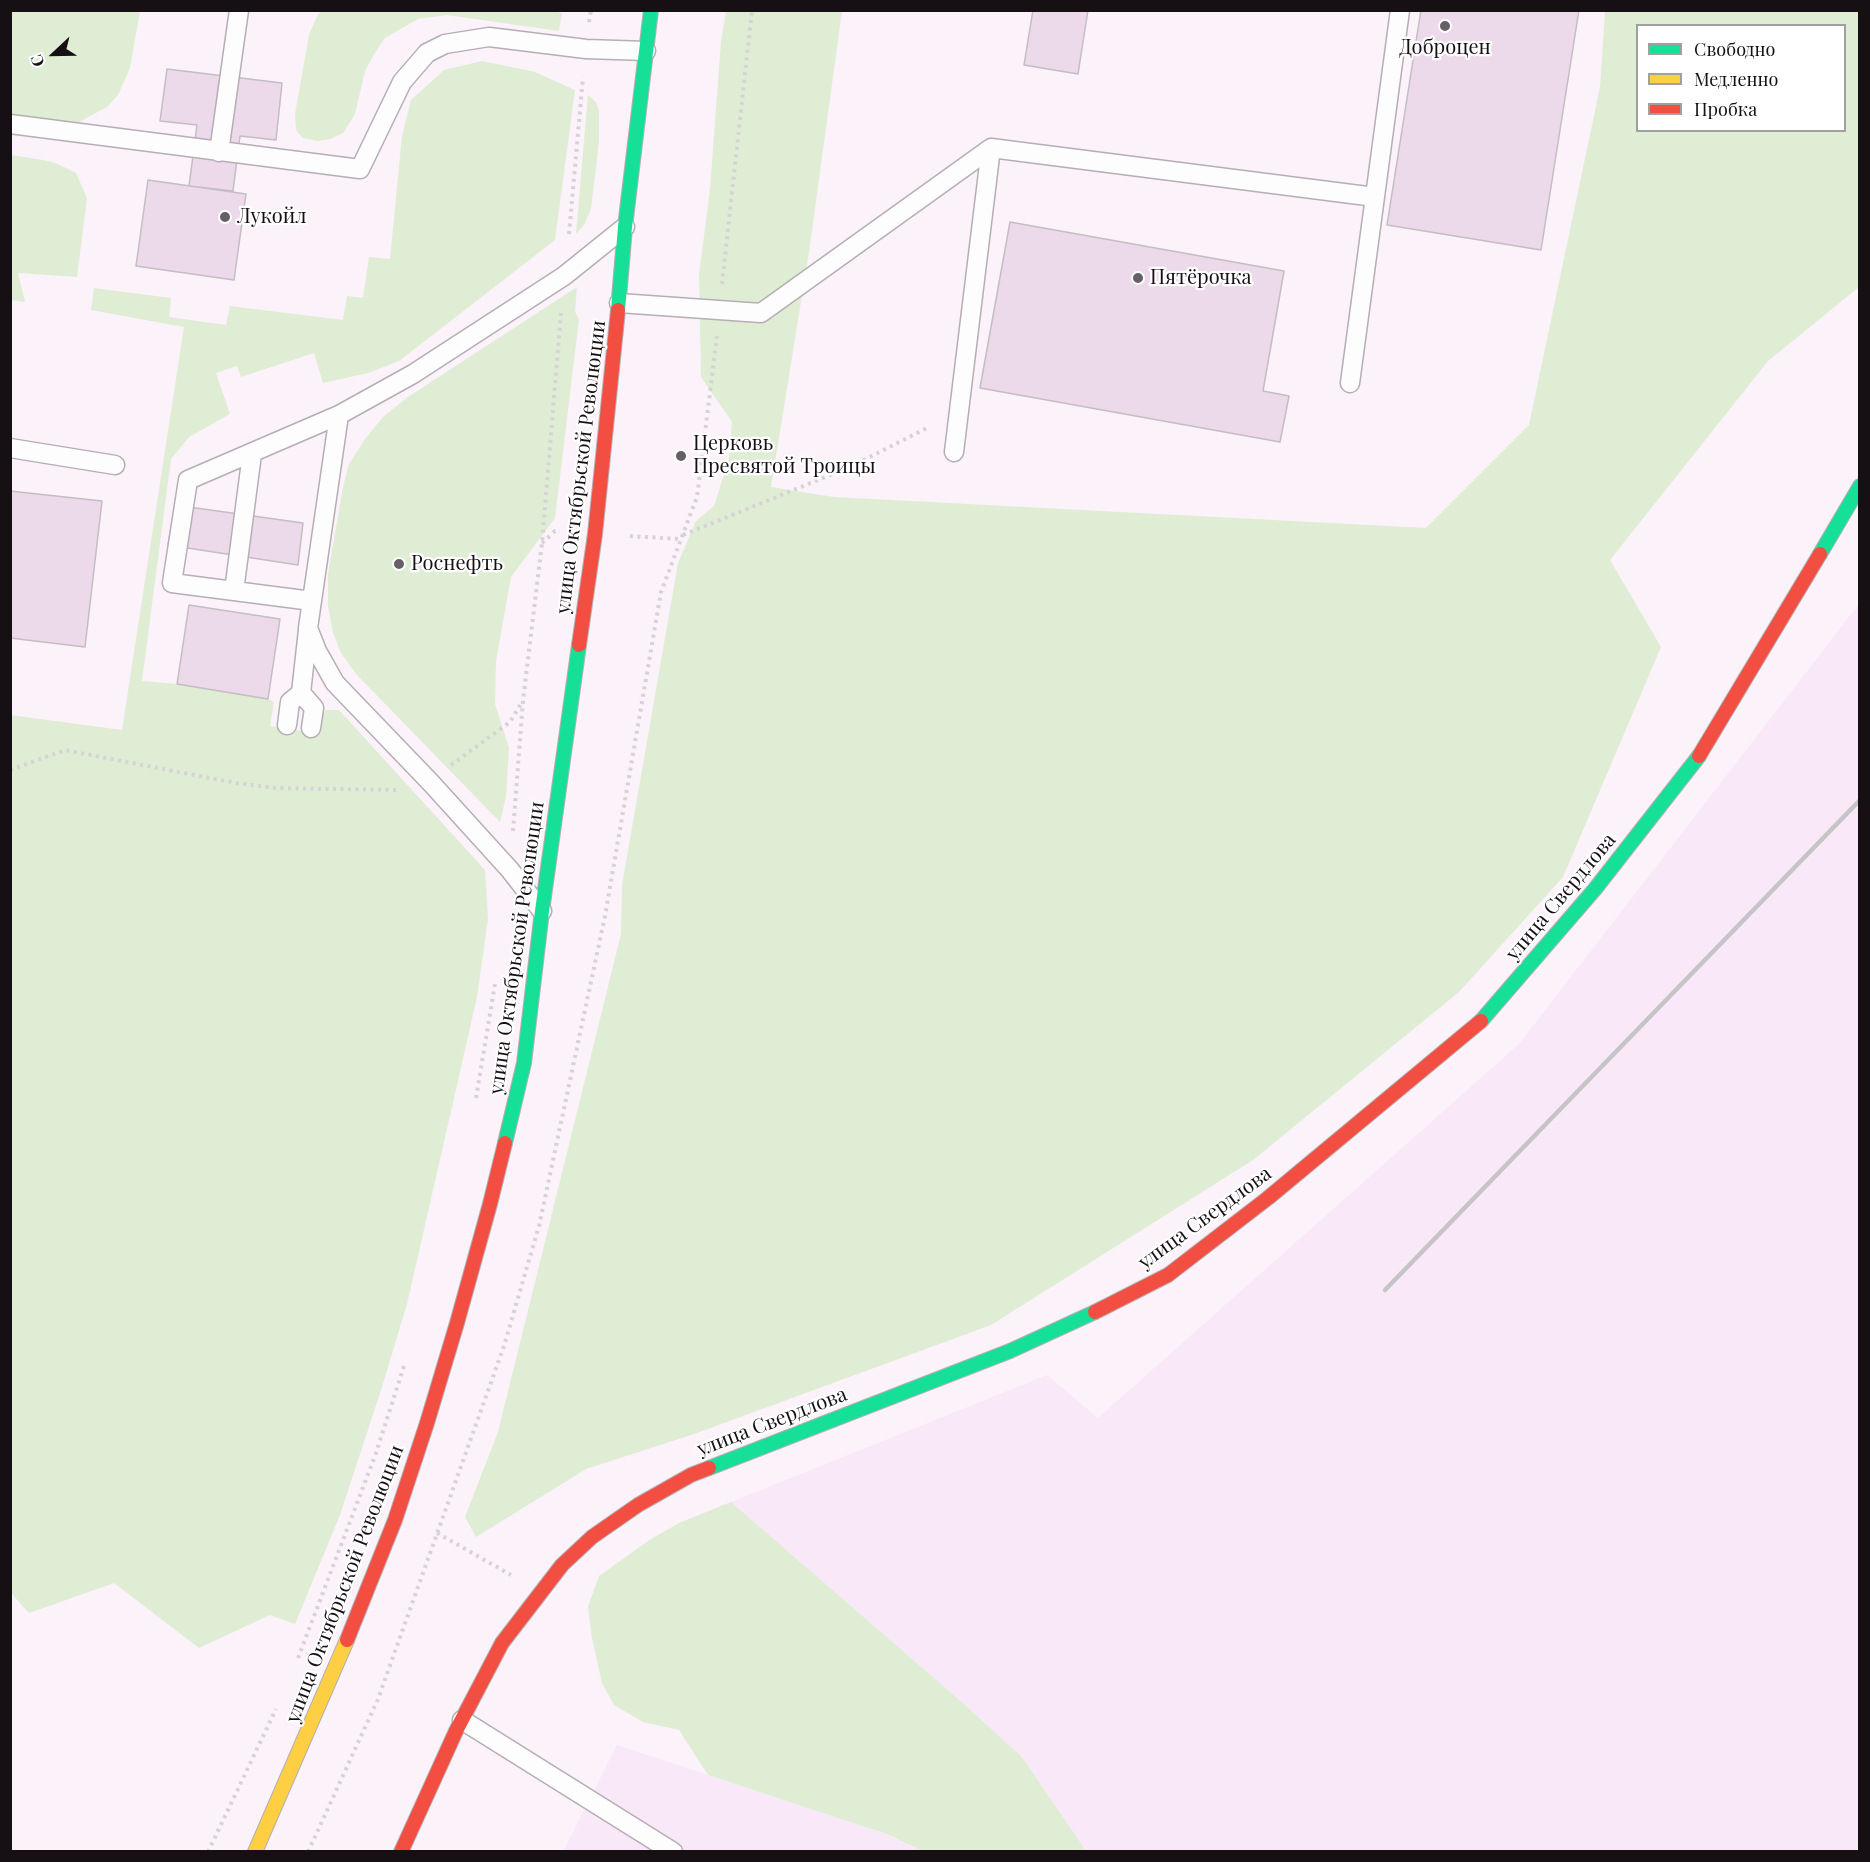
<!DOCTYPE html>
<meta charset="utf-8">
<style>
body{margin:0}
#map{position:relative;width:1870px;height:1862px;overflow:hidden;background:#fbf2fa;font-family:"Playfair Display",serif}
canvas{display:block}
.frame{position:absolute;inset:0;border:12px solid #161015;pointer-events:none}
.legend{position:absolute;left:1636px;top:24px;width:210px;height:108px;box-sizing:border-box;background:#fff;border:2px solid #a29fa1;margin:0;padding:8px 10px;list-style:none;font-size:18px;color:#161015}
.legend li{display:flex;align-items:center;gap:12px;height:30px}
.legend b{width:30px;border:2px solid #a29fa1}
.north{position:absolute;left:24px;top:24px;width:60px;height:60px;-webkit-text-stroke:4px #fff;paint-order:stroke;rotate:248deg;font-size:16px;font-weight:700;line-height:24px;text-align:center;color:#161015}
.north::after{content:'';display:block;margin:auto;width:21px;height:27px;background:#161015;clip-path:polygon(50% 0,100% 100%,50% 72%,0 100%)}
</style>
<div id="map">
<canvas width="1870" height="1862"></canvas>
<div class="frame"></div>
<ul class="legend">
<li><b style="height:8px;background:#16e098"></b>Свободно</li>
<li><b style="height:8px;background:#ffcf43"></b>Медленно</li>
<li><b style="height:8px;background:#f24e42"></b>Пробка</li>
</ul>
<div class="north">С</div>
</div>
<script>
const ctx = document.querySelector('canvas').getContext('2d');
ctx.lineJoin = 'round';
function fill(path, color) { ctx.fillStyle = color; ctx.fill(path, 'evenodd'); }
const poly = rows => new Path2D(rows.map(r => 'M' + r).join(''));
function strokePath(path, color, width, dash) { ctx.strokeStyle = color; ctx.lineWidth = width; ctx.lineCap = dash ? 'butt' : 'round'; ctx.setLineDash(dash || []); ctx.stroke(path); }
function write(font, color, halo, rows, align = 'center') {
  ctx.font = font + ' "Playfair Display",serif'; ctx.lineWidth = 4.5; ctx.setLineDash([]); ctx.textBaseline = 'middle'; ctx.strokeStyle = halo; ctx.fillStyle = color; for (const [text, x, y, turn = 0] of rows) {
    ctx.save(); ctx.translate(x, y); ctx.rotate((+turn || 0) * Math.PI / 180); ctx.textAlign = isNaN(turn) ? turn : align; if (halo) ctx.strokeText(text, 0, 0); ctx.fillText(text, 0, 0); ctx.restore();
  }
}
const built = poly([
 [1859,604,1859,1851,1086,1851,1022,1757,964,1704,731,1502,1047,1375,1098,1418,1519,1044],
 [617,1745,887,1834,923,1851,563,1852]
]);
const green = poly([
 [546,10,562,13,559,31,447,15,418,19,385,38,374,54,365,71,355,114,343,133,330,139,318,141,303,138,296,130,295,114,309,35,317,16,321,11],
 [11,11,140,11,130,68,118,95,107,107,79,122,63,122,11,115],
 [726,11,842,11,809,252,771,487,834,497,1426,528,1529,425,1600,87,1605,11,1859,11,1859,287,1768,361,1610,560,1661,647,1563,877,1459,992,1253,1160,991,1325,694,1434,586,1469,476,1537,465,1517,498,1432,621,934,622,885,678,563,696,521,714,506,729,459,732,422,701,377,699,275,710,190,721,41],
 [1638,26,1844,26,1844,130,1638,130],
 [482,61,535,72,575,90,555,240,399,361,368,373,323,383,314,353,241,377,237,366,216,373,230,414,189,437,171,459,142,681,177,684,268,699,274,702,270,726,319,734,321,715,326,710,339,710,485,870,488,919,477,997,407,1304,381,1390,340,1515,295,1624,270,1615,199,1648,114,1583,29,1613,11,1593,10,715,122,730,184,327,91,310,94,288,171,298,169,317,226,325,230,306,343,320,347,296,363,298,369,257,390,259,402,136,411,100,444,70],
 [588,95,596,102,599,111,599,141,591,209,584,225,576,234],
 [11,155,43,160,58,164,76,173,87,198,77,277,18,273,25,302,11,300],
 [577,287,575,312,579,319,555,518,511,577,496,661,495,704,509,748,506,796,500,822,357,675,341,653,333,633,328,605,328,574,343,487,349,464,365,439,383,417,408,397],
 [731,1502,964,1704,1022,1757,1086,1851,923,1851,887,1834,708,1775,679,1730,643,1722,614,1705,602,1683,592,1638,588,1607,599,1576,651,1539,679,1523]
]);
const building = poly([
 [1033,10,1088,10,1078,74,1024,65,1033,10],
 [1421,10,1579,10,1541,250,1387,225,1421,10],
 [167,69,282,83,276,140,240,136,233,191,189,186,197,125,160,121,167,69],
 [148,180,246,194,234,280,136,266,148,180],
 [1010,222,1284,271,1263,391,1289,396,1280,442,980,388,1010,222],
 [10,491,102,501,85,647,10,638,10,491],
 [175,505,303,523,298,565,168,545,175,505],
 [189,605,280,619,268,699,177,684,189,605]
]);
const path = poly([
 [589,22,591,10],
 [569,234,583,77],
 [722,284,752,10],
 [683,535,850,467,929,427],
 [630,536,680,539],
 [542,543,555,531,560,531],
 [451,765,510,722,521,704],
 [10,770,65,750,236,783,276,788,399,790],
 [513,831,523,701,542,543,561,313],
 [476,1098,495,984],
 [437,1533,511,1575],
 [298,1658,375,1456,405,1363],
 [208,1852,276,1709],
 [308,1852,378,1699,504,1346,539,1226,605,916,661,592,697,497,717,336]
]);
const lane = poly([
 [10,124,360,169,402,82,427,53,445,44,489,37,586,49,646,51],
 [219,152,239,10],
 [619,303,761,313,991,148],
 [1350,383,1400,10],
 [10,448,115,465],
 [954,452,991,148,1375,197],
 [234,591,252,454],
 [312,601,172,583,188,480,339,415],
 [308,630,301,693,314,708,311,728],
 [287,725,290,702,301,693],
 [542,911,510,870,432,784,335,683,317,651,308,628,339,415,413,374,564,276,625,227],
 [462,1720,673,1852]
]);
const fast = poly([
 [618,310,625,227,651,10],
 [1820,554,1860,486],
 [1481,1021,1595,889,1699,756],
 [505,1143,524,1063,542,911,579,645],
 [709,1468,1010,1351,1095,1312]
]);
const slow = poly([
 [255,1852,347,1640]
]);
const jam = poly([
 [579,645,595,534,618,310],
 [1699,756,1820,554],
 [1095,1312,1168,1275,1268,1198,1481,1021],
 [347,1640,395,1520,427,1423,457,1323,490,1204,505,1143],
 [401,1852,456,1731,502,1643,562,1565,592,1537,638,1505,691,1475,709,1468]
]);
const rail = poly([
 [1385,1290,1860,800]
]);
const markers = [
 [1445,26,6,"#665f65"],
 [225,217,6,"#665f65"],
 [1138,278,6,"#665f65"],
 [681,456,6,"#665f65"],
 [399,564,6,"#665f65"]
];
const poiNames = [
 ["Доброцен",1445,48,"center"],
 ["Лукойл",237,217],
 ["Пятёрочка",1150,278],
 ["Церковь",693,444],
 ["Пресвятой Троицы",693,467],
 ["Роснефть",411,564]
];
const streetNames = [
 ["улица Октябрьской Революции",581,467,-83],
 ["улица Свердлова",1561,897,-50],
 ["улица Октябрьской Революции",517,948,-82],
 ["улица Свердлова",1205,1218,-36],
 ["улица Свердлова",772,1422,-21],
 ["улица Октябрьской Революции",345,1584,-69]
];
fill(built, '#f9e8f7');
fill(green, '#dfedd4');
fill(building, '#ecdaea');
strokePath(building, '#c4bdc3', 1.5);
strokePath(lane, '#b5aeb4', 21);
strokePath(fast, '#b5aeb4', 16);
strokePath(slow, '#b5aeb4', 16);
strokePath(jam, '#b5aeb4', 16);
strokePath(path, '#d6d3d6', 4, [3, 4.5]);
strokePath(lane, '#fefdfe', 18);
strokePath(fast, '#16e098', 14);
strokePath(slow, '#ffcf43', 14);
strokePath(jam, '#f24e42', 14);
strokePath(rail, '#c6c4c6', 4.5);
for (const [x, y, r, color] of markers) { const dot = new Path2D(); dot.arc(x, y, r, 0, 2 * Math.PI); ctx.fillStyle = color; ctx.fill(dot); strokePath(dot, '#fff', 2); }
write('20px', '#161015', '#fff', poiNames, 'left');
write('20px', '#161015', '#fff', streetNames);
</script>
